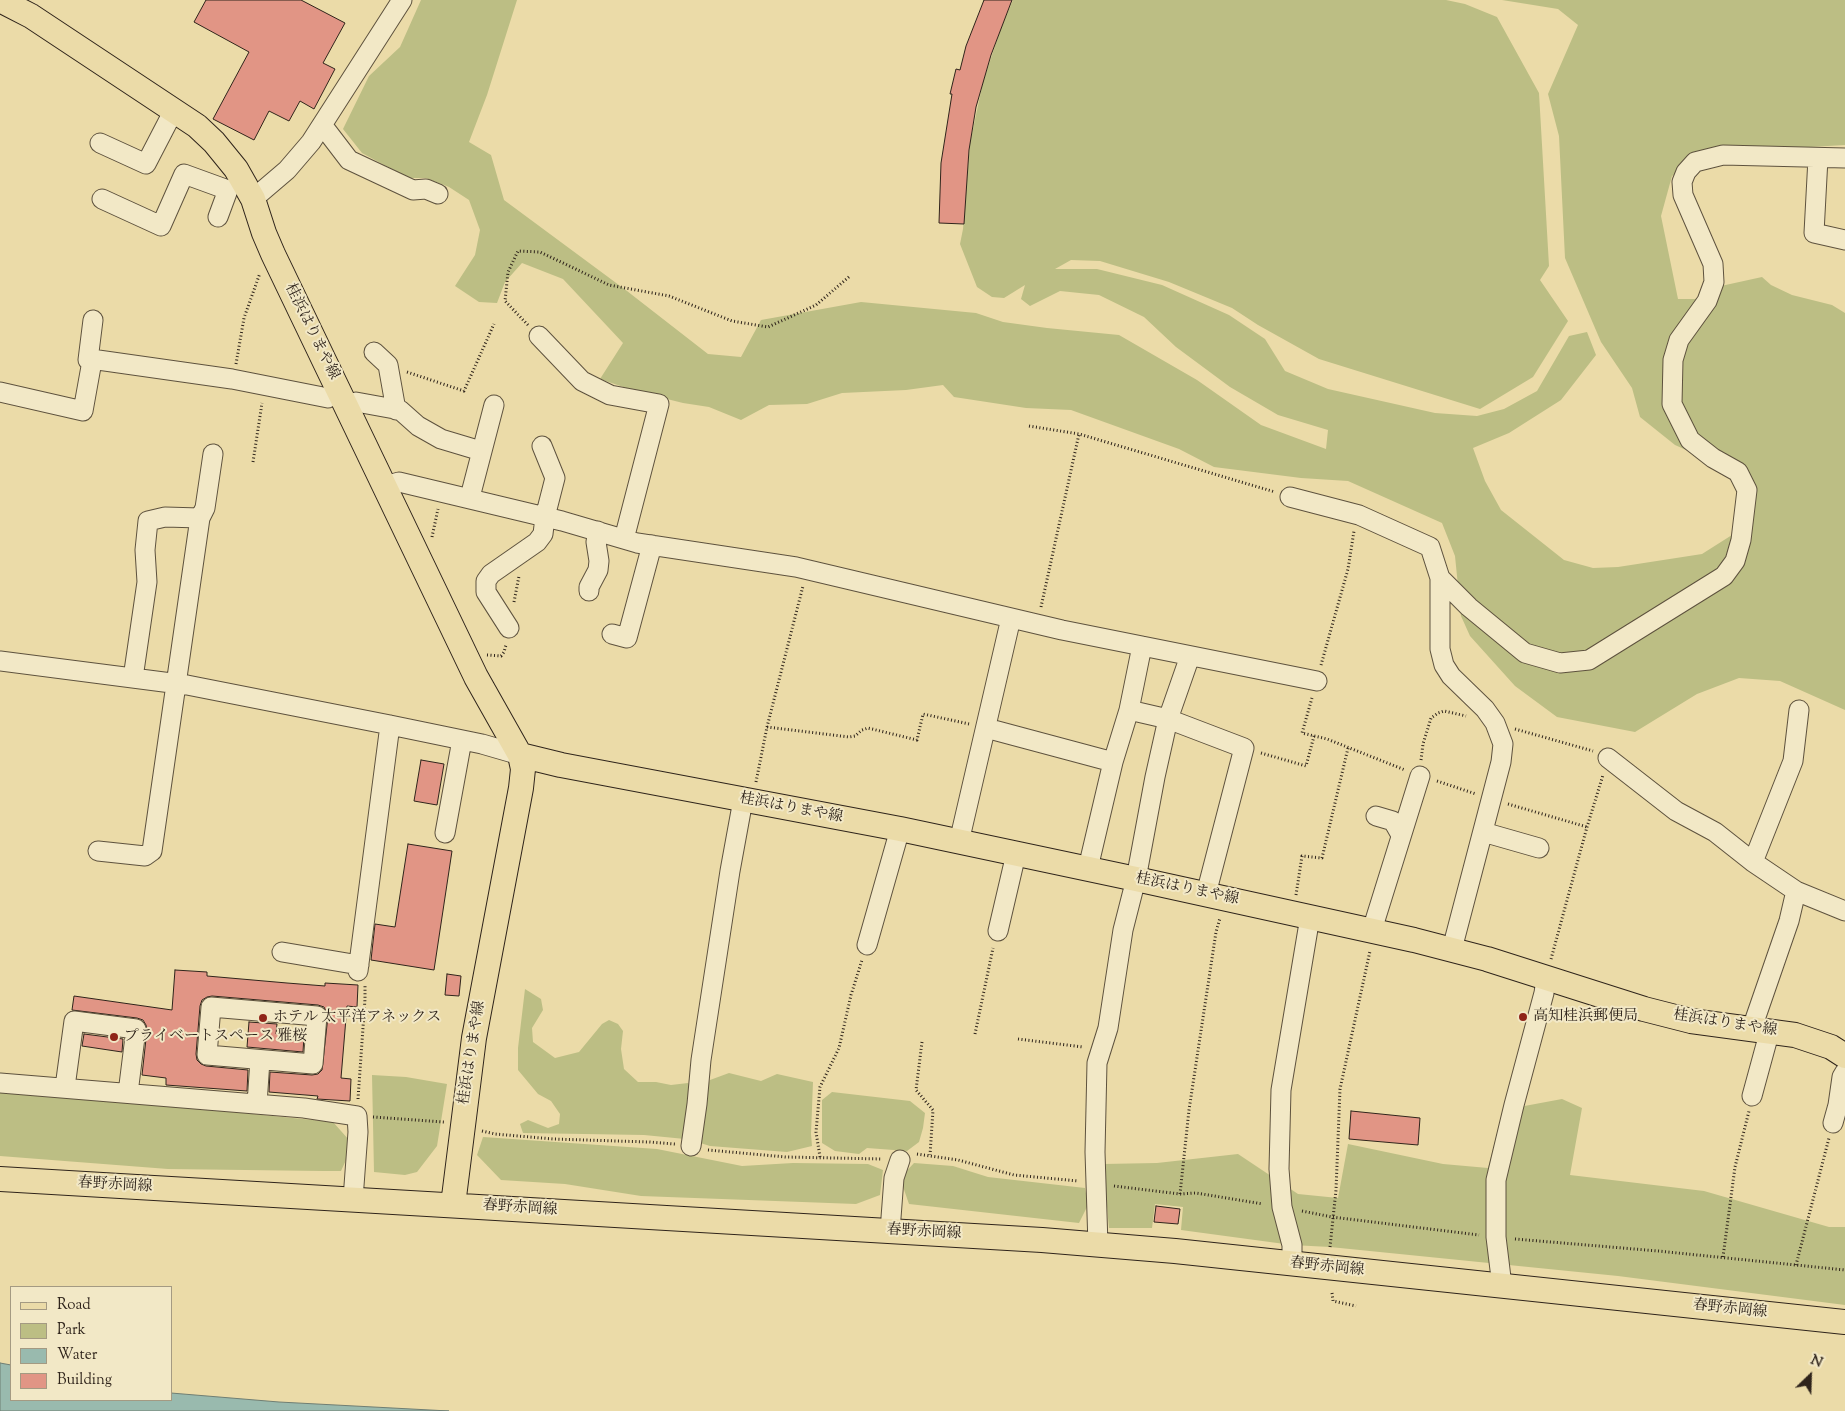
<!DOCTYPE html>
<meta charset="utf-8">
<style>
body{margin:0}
#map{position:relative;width:1845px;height:1411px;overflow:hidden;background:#ebdba8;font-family:"Sorts Mill Goudy",serif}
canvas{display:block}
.legend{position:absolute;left:10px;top:1286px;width:162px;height:115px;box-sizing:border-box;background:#f2e8c6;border:1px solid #a49a82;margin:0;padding:6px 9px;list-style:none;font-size:15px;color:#2f241b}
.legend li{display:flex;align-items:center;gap:10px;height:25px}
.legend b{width:25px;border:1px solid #a49a82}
.north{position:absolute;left:1785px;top:1351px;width:50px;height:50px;-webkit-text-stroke:4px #f2e8c6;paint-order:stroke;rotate:24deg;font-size:14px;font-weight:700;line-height:20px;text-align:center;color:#2f241b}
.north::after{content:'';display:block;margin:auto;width:18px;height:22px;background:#2f241b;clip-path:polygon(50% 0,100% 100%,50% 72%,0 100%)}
</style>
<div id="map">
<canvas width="1845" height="1411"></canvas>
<ul class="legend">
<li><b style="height:6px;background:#ebdba8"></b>Road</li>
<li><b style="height:14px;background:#bcbe84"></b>Park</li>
<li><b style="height:14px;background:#99baae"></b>Water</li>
<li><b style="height:14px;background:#e19585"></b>Building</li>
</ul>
<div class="north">N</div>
</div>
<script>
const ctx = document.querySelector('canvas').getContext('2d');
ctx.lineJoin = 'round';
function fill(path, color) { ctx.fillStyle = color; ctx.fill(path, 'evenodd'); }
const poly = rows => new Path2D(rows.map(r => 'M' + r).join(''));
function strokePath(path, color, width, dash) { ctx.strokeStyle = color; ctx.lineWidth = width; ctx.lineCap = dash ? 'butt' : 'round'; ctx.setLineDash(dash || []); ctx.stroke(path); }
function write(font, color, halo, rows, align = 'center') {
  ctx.font = font + ' "Sorts Mill Goudy","Noto Serif JP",serif'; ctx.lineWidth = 4; ctx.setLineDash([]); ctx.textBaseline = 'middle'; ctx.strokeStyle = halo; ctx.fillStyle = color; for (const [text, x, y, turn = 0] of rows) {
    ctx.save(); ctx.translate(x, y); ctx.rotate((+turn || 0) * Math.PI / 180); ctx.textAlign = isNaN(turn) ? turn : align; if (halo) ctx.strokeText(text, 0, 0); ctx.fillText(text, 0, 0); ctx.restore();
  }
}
const green = poly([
 [421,0,517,0,487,95,469,142,491,155,504,200,627,291,708,354,741,357,761,320,861,302,976,313,1003,322,1047,328,1119,335,1197,380,1261,425,1326,449,1328,430,1278,415,1230,387,1176,347,1144,317,1099,295,1060,291,1030,306,1021,299,1025,285,1004,298,992,297,977,287,960,244,963,229,970,143,983,82,1001,28,1013,0,1446,0,1465,4,1497,17,1539,93,1549,266,1540,280,1568,321,1533,377,1480,409,1319,359,1258,325,1232,308,1169,282,1100,261,1071,260,1055,269,1097,269,1162,285,1229,315,1265,339,1285,371,1328,389,1435,413,1477,416,1504,409,1537,391,1569,336,1587,332,1596,355,1561,400,1509,433,1473,448,1485,481,1501,510,1564,560,1593,568,1618,567,1702,554,1743,528,1751,489,1713,462,1675,445,1640,417,1632,388,1601,342,1565,258,1559,136,1548,94,1578,25,1558,9,1502,0,1845,0,1845,145,1705,153,1672,176,1661,216,1678,299,1695,299,1721,286,1762,277,1771,285,1792,295,1832,305,1845,313,1845,710,1780,681,1739,678,1697,694,1635,732,1557,717,1515,686,1470,636,1461,616,1455,556,1442,523,1348,481,1301,478,1214,467,1179,449,1071,410,1026,408,954,397,943,385,906,390,842,393,807,404,769,405,741,420,709,407,683,403,635,391,600,379,623,343,563,279,522,263,505,282,497,303,479,302,455,286,475,255,480,230,469,200,449,187,426,178,408,178,362,153,343,129,369,76,400,47],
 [525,989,541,999,543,1010,532,1028,533,1042,555,1058,579,1052,602,1024,609,1020,618,1024,623,1031,621,1049,624,1069,638,1082,656,1082,671,1085,688,1083,693,1095,685,1139,644,1135,523,1133,520,1124,528,1120,548,1128,559,1124,560,1114,551,1101,538,1094,518,1070,518,1048],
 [729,1073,761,1081,777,1074,813,1082,811,1134,812,1146,787,1152,710,1146,694,1141,699,1108,710,1080],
 [372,1075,406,1077,447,1084,437,1146,417,1172,405,1175,374,1172],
 [0,1089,333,1122,349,1140,346,1160,341,1171,323,1171,168,1169,0,1156],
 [832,1092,910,1101,925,1113,923,1128,919,1142,907,1151,867,1148,859,1154,835,1151,822,1143,822,1100],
 [1562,1099,1582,1108,1570,1175,1704,1191,1829,1227,1845,1227,1845,1305,1618,1276,1330,1247,1292,1245,1181,1230,1183,1207,1155,1204,1152,1228,1109,1228,1103,1164,1157,1163,1238,1154,1298,1194,1338,1198,1348,1144,1443,1164,1488,1168,1503,1110],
 [483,1137,657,1149,742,1166,793,1163,868,1164,883,1170,880,1195,856,1204,641,1196,565,1184,501,1180,477,1155],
 [914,1163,953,1166,988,1177,1085,1188,1088,1205,1079,1223,909,1204,900,1178]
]);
const water = poly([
 [0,1363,11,1365,11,1400,171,1400,171,1393,279,1402,449,1411,0,1411,0,1363]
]);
const building = poly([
 [206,0,301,0,345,23,323,63,335,69,314,109,300,101,289,121,269,111,254,140,213,119,249,52,194,22,206,0],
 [984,0,1012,0,991,55,976,107,969,150,964,224,939,223,941,163,952,94,950,94,956,69,960,70,966,46,984,0],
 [421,760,444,764,437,805,414,801,421,760],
 [408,844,452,851,434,970,371,960,375,924,395,927,408,844],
 [175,970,207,972,207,976,287,983,325,986,325,983,358,985,357,1007,347,1006,341,1078,351,1079,350,1101,317,1099,318,1096,269,1092,270,1072,312,1075,318,1074,322,1070,328,1016,324,1007,318,1005,212,996,207,997,202,1000,200,1006,196,1054,197,1060,201,1064,206,1066,248,1070,247,1091,166,1085,166,1078,142,1075,147,1030,146,1025,143,1020,137,1018,72,1010,74,996,172,1010,175,970],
 [447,974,461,976,459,996,445,995,447,974],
 [249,1022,277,1024,276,1034,304,1036,303,1052,247,1047,249,1022],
 [84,1034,123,1039,122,1052,82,1046,84,1034],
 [1351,1111,1420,1118,1418,1145,1349,1139,1351,1111],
 [1156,1206,1180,1209,1178,1224,1154,1222,1156,1206]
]);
const path = poly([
 [528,325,505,301,508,272,518,251,540,252,609,285,669,296,732,321,768,327,816,305,850,276],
 [236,364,244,318,260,273],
 [407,372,464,391,494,324],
 [1029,426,1079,434,1275,492],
 [253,462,262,403],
 [432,537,438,509],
 [514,602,519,576],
 [1041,607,1079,434],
 [487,655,501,656,504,652,506,645],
 [1321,665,1348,569,1354,531],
 [1312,698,1302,733,1327,739,1405,770],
 [767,727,849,737,855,736,862,730,868,728,917,740,923,714,969,724],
 [1515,729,1593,751],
 [1261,753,1306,766,1314,736],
 [1421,760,1423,744,1431,718,1438,713,1444,711,1466,716],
 [1437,781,1476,794],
 [756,782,767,727,803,586],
 [1508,804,1587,827],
 [1296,895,1302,856,1322,858,1348,748],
 [1551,959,1587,827,1603,775],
 [975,1034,993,948],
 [1018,1039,1083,1047],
 [922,1042,916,1090,933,1110,930,1155],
 [358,1099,365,999,365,986],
 [373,1117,444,1122],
 [482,1131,495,1134,553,1139,649,1142,675,1144],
 [708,1150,786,1157,882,1159],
 [917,1154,958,1160,1014,1175,1078,1181],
 [820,1157,816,1132,820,1087,839,1048,851,995,862,960],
 [1114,1186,1180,1194,1196,1193,1263,1204],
 [1180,1194,1189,1110,1216,932,1220,918],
 [1302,1211,1332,1217,1479,1235],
 [1515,1239,1658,1251,1845,1270],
 [1330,1247,1336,1190,1340,1089,1370,951],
 [1723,1257,1735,1167,1749,1111],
 [1796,1265,1829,1138],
 [1332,1293,1333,1301,1356,1306]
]);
const minor = poly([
 [323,126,349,160,413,190,426,189,438,194],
 [100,143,146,164,174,110],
 [1818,158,1814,233,1845,240],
 [102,199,161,226,184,174,228,190,218,217],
 [253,199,287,170,311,142,402,0],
 [539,336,582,381,610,395,659,404,624,539],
 [374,352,388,365,396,410],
 [92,361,88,360,93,320],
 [0,392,83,411,92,361,98,360,232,379,328,398,339,392],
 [346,406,356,402,400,410,418,426,441,439,481,451],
 [385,486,399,482,562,521,637,543,796,567,1062,630,1317,681],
 [470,497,494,405],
 [1290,497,1359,515,1430,547,1440,578,1440,649,1444,665,1451,676,1485,709,1495,723,1503,744,1501,762,1452,949],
 [1440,578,1469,607,1525,653,1560,663,1589,660,1724,576,1735,561,1741,540,1747,490,1738,472,1713,458,1690,440,1672,404,1673,360,1679,340,1707,301,1714,282,1713,264,1683,195,1682,182,1686,172,1695,162,1723,155,1845,158],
 [589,591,589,587,598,570,599,561,596,542,598,531],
 [509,628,486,592,486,581,491,574,537,542,543,534,545,517,555,478,542,446],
 [612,634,627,638,652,545],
 [0,661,187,685,390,725,482,744,520,755],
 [133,678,147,582,145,550,148,521,165,517,200,518],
 [1129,710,1168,719,1244,748,1206,894],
 [986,728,1113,762],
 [1608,758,1676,811,1715,832,1753,862,1796,891,1845,911],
 [1376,816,1393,821,1401,835],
 [1483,832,1539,848],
 [445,833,462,740],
 [959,842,1011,618],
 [98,851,145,856,152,851,200,518,205,508,213,454],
 [1753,862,1793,761,1799,710],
 [1088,868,1113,762,1129,710,1142,646],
 [1372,930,1420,776],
 [998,931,1016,854],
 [867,945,900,829],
 [282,952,359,965],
 [358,971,390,725],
 [211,1007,317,1016,313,1064,207,1055,211,1007],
 [1752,1028,1789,921,1796,891],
 [0,1083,304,1108,357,1116,358,1132,353,1199],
 [65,1087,74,1021,136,1029,128,1093],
 [1752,1096,1770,1030],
 [257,1104,260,1060],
 [1833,1123,1838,1105,1842,1077,1845,1072],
 [691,1146,697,1104,701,1060,730,871,743,800],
 [890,1231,894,1178,900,1160],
 [1098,1245,1095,1152,1097,1063,1108,1028,1123,930,1136,879,1155,777,1168,719,1190,656],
 [1292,1264,1292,1245,1282,1207,1279,1169,1281,1090,1310,917],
 [1502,1286,1496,1237,1496,1180,1514,1105,1544,993,1546,979]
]);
const major = poly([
 [0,0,31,16,197,126,214,142,236,169,253,199,264,233,273,254,476,677,520,755,523,769,521,788,474,1038,453,1205],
 [520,755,561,765,900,829,1136,879,1414,940,1487,959,1644,1009,1691,1021,1795,1035,1831,1047,1845,1056],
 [0,1179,1042,1240,1175,1251,1845,1322]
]);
const markers = [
 [1523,1017,5,"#8f2418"],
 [263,1018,5,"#8f2418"],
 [114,1037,5,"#8f2418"]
];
const streetNames = [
 ["桂浜はりまや線",311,332,64],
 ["桂浜はりまや線",791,809,11],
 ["桂浜はりまや線",1187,890,12],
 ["桂浜はりまや線",1725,1024,9],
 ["桂浜はりまや線",473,1053,-81],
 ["春野赤岡線",115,1186,3],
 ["春野赤岡線",520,1209,4],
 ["春野赤岡線",924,1233,3],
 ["春野赤岡線",1327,1268,6],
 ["春野赤岡線",1730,1310,6]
];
const poiNames = [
 ["高知桂浜郵便局",1533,1017],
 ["ホテル 太平洋アネックス",273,1018],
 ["プライベートスペース 雅桜",124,1037]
];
fill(green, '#bcbe84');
fill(water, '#99baae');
strokePath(water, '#6f7e73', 1);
fill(building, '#e19585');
strokePath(building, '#2f241b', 1);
strokePath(minor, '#5e523e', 21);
strokePath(major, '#2f241b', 26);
strokePath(path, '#2f241b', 3, [1, 2.5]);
strokePath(minor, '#f2e8c6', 19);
strokePath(major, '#ebdba8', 24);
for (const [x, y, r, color] of markers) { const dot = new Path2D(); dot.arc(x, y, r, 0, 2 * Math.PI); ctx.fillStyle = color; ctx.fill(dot); strokePath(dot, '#f2e8c6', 2); }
write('15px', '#2f241b', '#f2e8c6', streetNames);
write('15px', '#2f241b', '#f2e8c6', poiNames, 'left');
</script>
